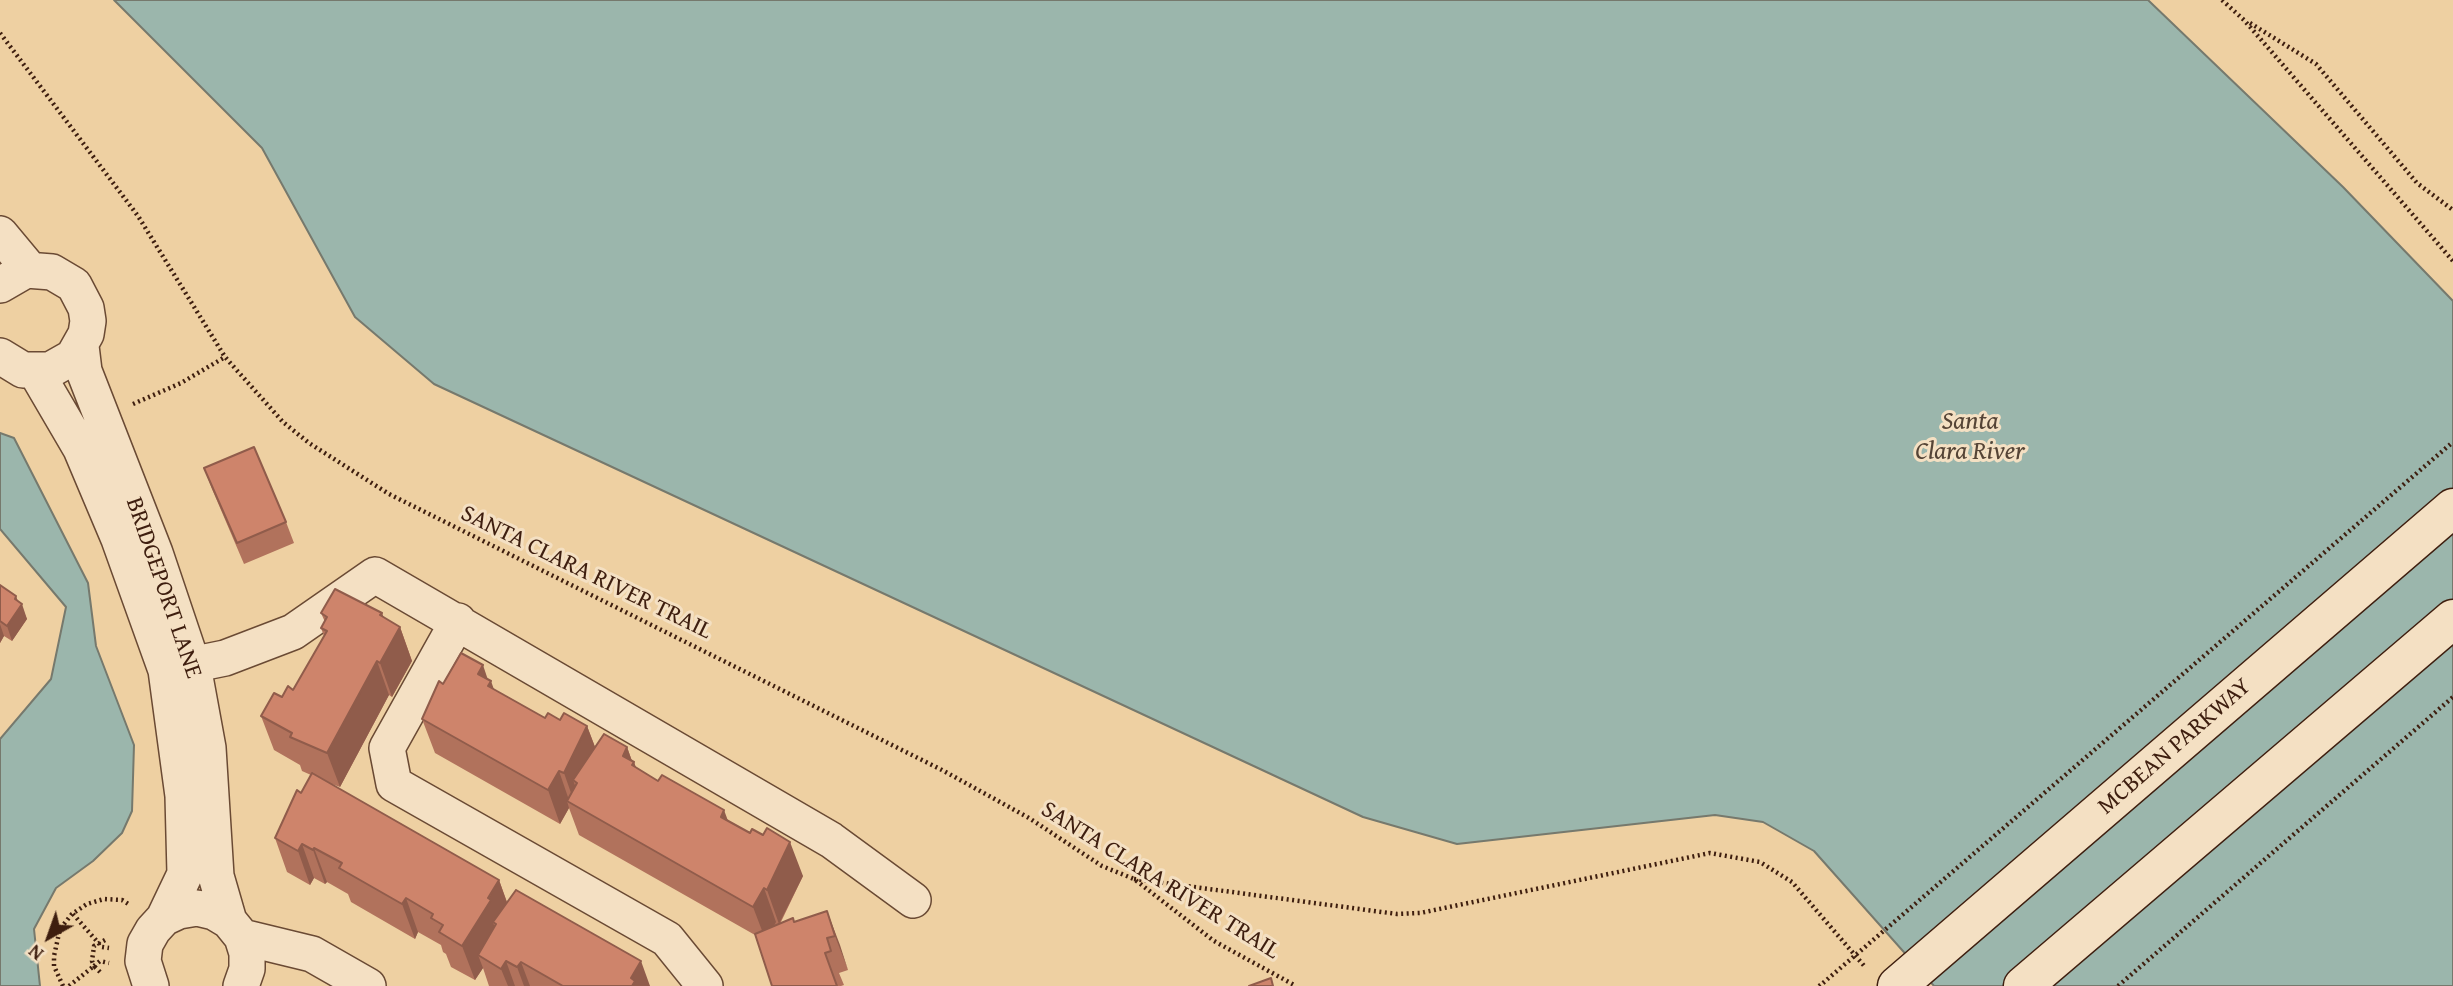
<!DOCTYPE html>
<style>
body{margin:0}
#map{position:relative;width:2453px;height:986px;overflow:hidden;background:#eed0a2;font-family:"Gentium Book Plus",serif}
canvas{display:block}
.north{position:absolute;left:14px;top:902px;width:70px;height:70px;-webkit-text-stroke:5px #f4e0c3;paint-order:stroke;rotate:220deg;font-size:19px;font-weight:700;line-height:28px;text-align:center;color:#3e1e0f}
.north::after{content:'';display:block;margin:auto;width:24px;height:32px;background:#3e1e0f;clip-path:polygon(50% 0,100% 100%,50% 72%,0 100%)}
</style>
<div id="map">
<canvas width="2453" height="986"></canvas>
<div class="north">N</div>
</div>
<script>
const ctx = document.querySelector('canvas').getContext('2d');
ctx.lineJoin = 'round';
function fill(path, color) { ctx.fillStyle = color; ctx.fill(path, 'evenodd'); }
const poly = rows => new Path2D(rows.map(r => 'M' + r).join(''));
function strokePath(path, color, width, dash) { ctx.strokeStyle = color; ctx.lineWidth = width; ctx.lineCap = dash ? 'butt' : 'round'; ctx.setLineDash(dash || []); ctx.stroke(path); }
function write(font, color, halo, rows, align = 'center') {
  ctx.font = font + ' "Gentium Book Plus",serif'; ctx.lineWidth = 6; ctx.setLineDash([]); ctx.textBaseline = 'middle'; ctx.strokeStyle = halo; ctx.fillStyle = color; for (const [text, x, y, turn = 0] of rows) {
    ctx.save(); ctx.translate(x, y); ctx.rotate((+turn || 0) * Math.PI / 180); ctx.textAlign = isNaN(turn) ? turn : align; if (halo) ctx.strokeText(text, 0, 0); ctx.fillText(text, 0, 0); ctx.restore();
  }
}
const water = poly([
 [114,0,2148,0,2343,187,2453,301,2453,986,1934,986,1814,851,1763,822,1715,815,1457,844,1363,817,434,384,355,317,262,148,114,0],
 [0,433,14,438,88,583,96,646,134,745,132,811,122,833,93,861,56,888,34,929,40,986,0,986,0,739,51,679,66,607,0,529,0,433]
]);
const path = poly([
 [2222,0,2244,20,2453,261],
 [2250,23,2316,64,2417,183,2453,210],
 [0,33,138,216,225,357,283,422,309,443,389,494,942,770,1029,818,1102,866,1134,879,1214,941,1296,986],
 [133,404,181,383,225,357],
 [1134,879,1397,914,1420,913,1710,853,1760,862,1792,882,1866,968],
 [73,914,102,947,109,948],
 [105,940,94,946,92,961,94,966,100,961,109,963],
 [63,986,54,966,54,956,60,929,72,914,87,904,104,899,122,900,130,905],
 [69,986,94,966,101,973],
 [1819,986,1823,983],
 [2118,986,2453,697]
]);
const street = poly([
 [0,234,30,270],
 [0,285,26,270,52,272,74,285,86,308,88,321,86,334,73,357,50,370,23,370,0,356],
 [81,346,84,371,155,553,193,666,208,748,216,876,229,921],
 [36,372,81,449,119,539,166,670,183,796,185,874,164,918],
 [458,621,387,748,394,784,667,939,705,986],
 [166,670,225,658,293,632,375,575,831,840,913,900],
 [242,937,312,954,368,986],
 [151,986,143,961,145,944,153,930,164,918,179,911,197,908,214,912,229,921,242,937,247,953,247,969,241,986]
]);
const secondary = poly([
 [1897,986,2453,508],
 [2023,986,2453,619]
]);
const pathBridge = poly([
 [1823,983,2453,442]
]);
const wall = poly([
 [204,468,286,522,294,543,244,564,212,489],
 [0,585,18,601,27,619,12,641,4,636,0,643],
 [321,613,382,613,383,617,400,627,412,661,392,697,389,695,340,787,329,783,499,880,507,902,650,986,489,986,483,968,475,980,451,967,446,954,443,952,441,945,418,932,415,939,351,902,348,894,327,882,325,884,314,878,310,885,287,872,275,838,311,775,302,771,300,765,274,750,261,716,282,697,293,690,324,636,321,628,325,622],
 [488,679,494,690,545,718,560,720,587,726,595,747,627,747,632,761,634,762,636,768,728,821,803,876,780,924,794,922,827,911,848,970,839,973,844,985,841,986,772,986,755,935,579,835,569,808,560,824,435,753,422,719,443,684]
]);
const shadedWall = poly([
 [16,596,20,607,22,604,27,619,12,641,7,626],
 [382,613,392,641,400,627,412,661,392,697,380,663,380,615],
 [0,624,4,636,0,643],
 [377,661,389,695,340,787,327,753],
 [483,665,489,683,491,681,503,715,478,674],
 [587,726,600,760,573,780,580,799,576,807,564,773],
 [627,747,633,764,634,762,646,796,623,756],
 [559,771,570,803,567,801,569,808,560,824,548,790],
 [724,810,737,845,721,817],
 [790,842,803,876,779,924,767,890],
 [302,844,314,878,310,885,298,851],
 [314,848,327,882,325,884,313,850],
 [499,880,511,914,496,924,493,922,499,941,478,955,483,968,475,980,462,946],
 [764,888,776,922,766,941,753,907],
 [406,898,418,932,415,939,402,904],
 [827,911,840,945,848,970,835,936],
 [506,961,515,986,508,986,501,969],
 [641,961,650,986,632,986,631,978],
 [521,962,530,986,524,986,517,967]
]);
const building = poly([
 [254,447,286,522,237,543,204,468,254,447],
 [0,585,16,596,15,599,22,604,7,626,0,621,0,585],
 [335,589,382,613,380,615,400,627,380,663,377,661,327,753,290,737,292,733,261,716,274,693,282,697,288,686,293,690,327,631,321,628,327,617,321,613,335,589],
 [461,653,483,665,478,674,491,681,488,686,545,718,548,713,560,720,564,713,587,726,564,773,559,771,548,790,422,719,439,681,443,684,461,653],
 [604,734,627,747,623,756,634,762,632,765,658,781,662,775,724,810,721,817,750,833,752,829,763,835,767,828,790,842,767,890,764,888,753,907,567,801,577,783,573,780,604,734],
 [312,773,499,880,488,898,491,900,462,946,439,932,443,925,431,918,433,914,406,898,402,904,339,868,342,863,314,848,313,850,302,844,298,851,275,838,297,790,301,793,312,773],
 [516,890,641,961,631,978,635,981,632,986,563,986,521,962,517,967,506,961,501,969,478,955,496,924,493,922,516,890],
 [827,911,835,936,827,938,831,951,825,953,837,986,772,986,755,934,793,918,794,922,827,911],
 [1271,978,1273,986,1249,986,1271,978]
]);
const streetNames = [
 ["SANTA CLARA RIVER TRAIL",586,573,26],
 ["BRIDGEPORT LANE",163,588,71],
 ["MCBEAN PARKWAY",2175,747,-41],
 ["SANTA CLARA RIVER TRAIL",1160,881,32]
];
const waterNames = [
 ["Santa",1970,422],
 ["Clara River",1970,452]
];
fill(water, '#9bb6ac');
strokePath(water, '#76796d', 2);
strokePath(street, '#6a4a34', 38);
strokePath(secondary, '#3e1e0f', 41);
strokePath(path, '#3e1e0f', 4.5, [2, 3.5]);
strokePath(street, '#f4e0c3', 35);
strokePath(secondary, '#f4e0c3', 38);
strokePath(pathBridge, '#3e1e0f', 4.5, [2, 3.5]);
fill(wall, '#b1725c');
fill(shadedWall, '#905c4b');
fill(building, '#ce846b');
strokePath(building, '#905c4b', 2);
write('24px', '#3e1e0f', '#f4e0c3', streetNames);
write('italic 26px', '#554436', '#f4e0c3', waterNames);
</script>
